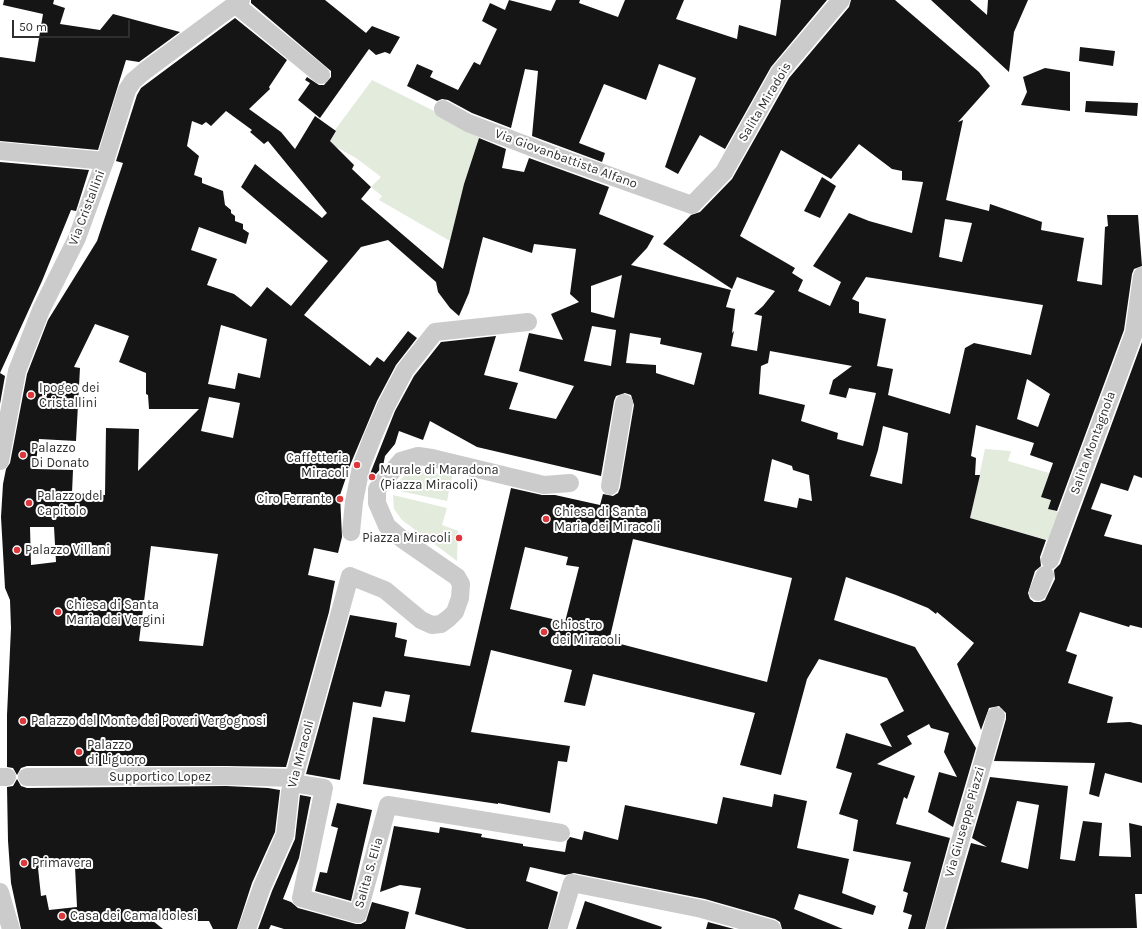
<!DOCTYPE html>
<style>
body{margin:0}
#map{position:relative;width:1142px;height:929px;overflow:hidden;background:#fff;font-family:Karla,sans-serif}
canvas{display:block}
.scale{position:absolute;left:12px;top:20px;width:118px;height:18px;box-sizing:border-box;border:2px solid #2e2e2e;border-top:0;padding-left:5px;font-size:12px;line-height:14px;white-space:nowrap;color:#2e2e2e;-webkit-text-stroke:3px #fff;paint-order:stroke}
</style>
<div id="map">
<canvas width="1142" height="929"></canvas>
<div class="scale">50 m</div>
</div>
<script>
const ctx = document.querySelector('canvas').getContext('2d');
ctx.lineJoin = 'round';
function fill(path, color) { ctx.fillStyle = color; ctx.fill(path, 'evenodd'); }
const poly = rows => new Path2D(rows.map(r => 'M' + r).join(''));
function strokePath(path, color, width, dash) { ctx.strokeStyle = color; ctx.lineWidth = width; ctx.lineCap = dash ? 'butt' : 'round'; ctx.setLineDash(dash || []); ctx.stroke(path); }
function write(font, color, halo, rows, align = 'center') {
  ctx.font = font + ' Karla,sans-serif'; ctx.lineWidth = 4; ctx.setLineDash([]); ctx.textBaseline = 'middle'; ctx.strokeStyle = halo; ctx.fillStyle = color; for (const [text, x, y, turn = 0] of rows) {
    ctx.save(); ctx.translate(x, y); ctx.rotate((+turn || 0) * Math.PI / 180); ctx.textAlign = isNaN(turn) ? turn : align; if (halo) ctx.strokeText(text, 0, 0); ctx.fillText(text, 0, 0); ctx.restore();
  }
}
const green = poly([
 [372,80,480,134,464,184,450,241,379,200,382,196,371,187,381,177,356,158,329,143,336,132,335,130],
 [985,449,1011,451,1008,461,1049,473,1041,497,1051,500,1048,509,1062,513,1051,541,970,518],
 [417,470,452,476,447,501,395,490,397,483,404,476],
 [393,495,447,508,442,525,458,531,457,561,402,520,394,509]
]);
const building = poly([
 [4,0,54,0,53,4,65,8,60,24,100,30,113,14,180,32,139,62,126,60,98,150,0,141,0,57,35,62,43,14,3,5],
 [251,0,325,0,366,33,372,26,400,37,390,54,385,52,376,55,369,49,320,118,298,100,310,83,305,80,307,77,319,85,324,85,331,77,331,71,251,3],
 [509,0,551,11,556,0,580,0,579,3,618,17,625,0,684,0,676,19,737,39,739,25,776,36,781,0,827,0,771,67,725,149,700,135,678,174,665,167,696,78,659,64,646,100,604,84,579,143,605,153,602,162,532,136,538,71,525,69,511,128,472,113,448,100,442,99,437,101,407,86,417,64,433,71,430,77,458,90,474,62,480,65,497,29,482,21,490,3,505,10],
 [851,0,895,0,979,72,990,86,958,122,963,120,946,200,989,211,990,204,1042,222,1041,230,1084,238,1077,281,1102,285,1105,227,1108,226,1107,215,1138,215,1142,266,1134,269,1132,274,1124,330,1057,511,1048,509,1051,500,1041,497,1053,463,1030,455,1034,443,976,425,971,456,976,458,975,475,980,475,970,518,1046,540,1040,557,1041,566,1035,571,1028,593,1030,599,1034,602,1040,602,1045,600,1055,579,1054,570,1060,564,1142,342,1142,478,1134,475,1128,491,1101,483,1091,509,1112,515,1104,536,1142,545,1142,628,1130,625,1129,627,1080,612,1066,651,1077,655,1068,683,1113,697,1107,723,1130,722,1142,725,1142,783,1105,773,1099,797,1089,794,1095,763,994,761,1006,719,1006,713,999,706,989,708,981,730,957,664,974,643,937,612,936,614,928,608,896,595,846,577,834,620,915,647,976,748,953,827,928,812,939,772,957,777,944,752,949,733,931,728,929,724,907,736,912,744,877,764,915,776,907,799,904,797,896,824,950,838,925,929,908,929,912,915,903,912,908,893,903,891,911,862,853,851,858,820,839,814,852,773,836,768,846,733,892,747,880,724,904,711,887,678,819,659,807,679,781,775,740,765,755,713,593,674,585,706,564,702,572,670,491,650,471,732,570,746,567,762,558,761,550,813,498,803,498,804,363,784,373,717,405,722,410,695,385,691,381,707,353,702,340,780,306,774,350,615,397,623,395,637,407,640,404,656,470,666,511,488,542,495,555,495,600,505,603,494,613,496,618,493,620,488,634,405,631,395,625,393,616,396,614,401,601,476,477,447,430,421,423,440,399,431,395,444,385,456,383,466,376,474,370,474,395,411,414,376,441,342,496,336,484,375,518,383,509,409,556,419,574,386,519,371,529,333,563,340,551,314,579,302,570,294,576,249,534,244,532,253,483,237,469,293,459,316,450,308,438,292,436,282,388,240,361,247,304,315,370,366,377,357,384,362,408,331,417,338,396,365,377,401,351,463,340,495,342,537,338,553,314,548,308,575,335,581,329,612,286,767,226,766,27,766,21,768,17,775,13,768,7,767,7,715,11,628,10,600,5,588,1,517,3,484,6,469,10,463,27,374,48,320,97,241,123,163,116,161,137,95,141,88,235,18,287,60,269,87,270,89,249,109,281,132,295,149,315,116,336,131,330,141,354,165,352,169,371,187,361,199,443,269,464,184,479,138,506,149,502,168,524,172,529,158,609,187,599,214,654,236,647,248,631,265,731,290,726,307,735,309,732,333,734,331,731,346,757,351,762,316,754,314,763,306,775,291,737,277,732,289,663,244,691,215,700,212,732,179,789,78,849,7],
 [226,111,252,130,250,132,264,144,268,141,327,213,322,218,255,164,241,187,328,261,291,306,267,287,251,307,234,294,207,285,217,259,191,250,199,227,246,244,249,233,243,229,243,224,235,221,235,216,231,213,231,210,225,205,223,191,202,183,202,178,194,175,199,156,187,146,192,121,202,125,206,122,211,126],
 [859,144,892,169,902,171,902,180,923,182,912,233,869,221,849,213,813,266,841,282,830,306,798,291,803,280,792,273,795,268,740,236,781,150,831,179],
 [945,219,972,223,962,262,939,257],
 [622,275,614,318,591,312,591,286],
 [866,277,1043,305,1031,355,974,343,965,348,950,414,888,395,893,369,877,366,886,319,859,313,859,302,852,299],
 [95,324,129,336,119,362,146,373,146,394,148,395,149,409,199,409,138,471,139,429,106,428,105,495,72,493,73,470,35,469,39,439,76,441,80,368,74,367],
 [221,325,267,339,260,378,238,373,235,389,208,384],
 [592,326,616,330,611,366,584,361],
 [630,333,661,338,660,344,702,353,694,385,656,373,656,365,626,363],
 [770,351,852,366,833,380,829,394,846,398,849,388,876,393,863,446,837,439,838,433,801,421,805,405,759,394,761,366,768,363],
 [1027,379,1050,394,1038,427,1017,419],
 [209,397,240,403,233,438,201,431],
 [883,426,908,433,902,484,870,476,878,450],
 [772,459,792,466,793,470,809,475,812,501,799,498,797,508,764,501],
 [30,527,54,527,56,562,31,565],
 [633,539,792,578,767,682,609,641],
 [151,546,218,554,203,646,139,641],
 [525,547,568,557,566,565,579,567,565,622,510,609],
 [931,0,970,0,987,15,988,0,1028,0,1014,32,1009,72],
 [1080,47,1115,51,1113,66,1079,61],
 [1045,68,1070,72,1070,111,1021,105,1027,92,1023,77],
 [1086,101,1138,103,1137,116,1085,112],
 [0,162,89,170,76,211,71,210,42,281,0,373],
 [822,177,836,186,820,218,804,211],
 [0,373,5,376,0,404],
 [990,777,1068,786,1060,859,1075,861,1083,821,1102,823,1099,856,1131,857,1129,823,1142,826,1142,894,1135,894,1137,928,946,929,971,843,987,847,972,838],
 [1017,801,1039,805,1028,869,1001,862],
 [17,779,21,786,27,788,226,786,268,788,280,790,275,832,252,883,237,929,213,929,209,921,153,921,163,929,21,929,11,883,8,841,7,787,13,786],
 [53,866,75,867,77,907,49,910,46,895,41,896,38,868],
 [774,794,807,801,797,848,849,859,842,893,876,906,873,915,799,894,794,909,843,929,782,929,780,922,775,919,705,899,574,873,565,875,530,867,526,881,558,892,548,929,467,929,415,914,421,888,400,885,380,892,394,826,439,833,440,827,482,834,481,837,523,844,523,846,565,852,567,841,570,837,582,840,584,831,618,840,625,805,717,824,723,797,772,807],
 [300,795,311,797,299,858,283,899,291,902,298,908,356,924,361,924,366,921,372,902,409,912,405,929,284,929,271,925,269,929,258,929,272,891,295,839],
 [337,803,372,810,351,901,315,891,320,872,327,873,338,828,331,826],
 [585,901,662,927,661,929,576,929],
 [708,922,734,929,706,929]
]);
const minor = poly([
 [235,4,321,75],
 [443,109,468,123,560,158,692,205,724,172,780,72,841,0],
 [0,151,105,161],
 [0,461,17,371,41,310,77,238,105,161,127,90,133,81,146,70,241,0],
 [610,486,624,403],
 [351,532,354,502,361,467,373,436,386,406,405,370,435,332,528,322],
 [1050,560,1134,333,1142,276],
 [1038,592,1045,575],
 [0,777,7,777],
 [27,777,226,776,294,778],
 [292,783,324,788,301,898,358,914,388,805,561,833],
 [0,892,11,929],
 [247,929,262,887,285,835,290,792,350,576,385,590,421,620,432,625,441,624,449,618,455,612,460,598,461,584,457,577,402,539,387,526,377,503,377,489,401,461,418,456,432,458,544,485,570,483],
 [558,929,572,883,702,909,772,929],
 [935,929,996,716]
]);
const markers = [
 [31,395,4,"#dd383b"],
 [23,455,4,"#dd383b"],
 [357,465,4,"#dd383b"],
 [372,477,4,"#dd383b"],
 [340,499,4,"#dd383b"],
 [29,503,4,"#dd383b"],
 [546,519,4,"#dd383b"],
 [459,538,4,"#dd383b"],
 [17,550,4,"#dd383b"],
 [58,612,4,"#dd383b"],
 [544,632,4,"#dd383b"],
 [23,721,4,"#dd383b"],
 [79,752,4,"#dd383b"],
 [24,863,4,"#dd383b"],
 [62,916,4,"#dd383b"]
];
const streetNames = [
 ["Salita Miradois",765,102,-59],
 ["Via Giovanbattista Alfano",566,159,20],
 ["Via Cristallini",87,208,-69],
 ["Salita Montagnola",1093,443,-70],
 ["Via Miracoli",301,754,-75],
 ["Supportico Lopez",160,777],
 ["Via Giuseppe Piazzi",965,822,-74],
 ["Salita S. Elia",369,873,-74]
];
const poiNames = [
 ["Ipogeo dei",39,388],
 ["Cristallini",39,403],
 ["Palazzo",31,448],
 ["Di Donato",31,463],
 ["Caffetteria",349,458,"right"],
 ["Miracoli",349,473,"right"],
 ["Murale di Maradona",380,470],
 ["(Piazza Miracoli)",380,485],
 ["Palazzo del",37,496],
 ["Capitolo",37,511],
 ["Ciro Ferrante",332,499,"right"],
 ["Chiesa di Santa",554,512],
 ["Maria dei Miracoli",554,527],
 ["Piazza Miracoli",451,538,"right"],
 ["Palazzo Villani",25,550],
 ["Chiesa di Santa",66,605],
 ["Maria dei Vergini",66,620],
 ["Chiostro",552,625],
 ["dei Miracoli",552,640],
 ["Palazzo del Monte dei Poveri Vergognosi",31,721],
 ["Palazzo",87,745],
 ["di Liguoro",87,760],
 ["Primavera",32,863],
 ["Casa dei Camaldolesi",70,916]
];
fill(green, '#e3ebdc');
fill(building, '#151515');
strokePath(minor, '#cbcbcb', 18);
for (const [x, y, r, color] of markers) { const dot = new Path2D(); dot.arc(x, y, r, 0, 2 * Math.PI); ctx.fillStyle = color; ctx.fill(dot); strokePath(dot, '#fff', 1.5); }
write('13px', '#2e2e2e', '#fff', streetNames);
write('13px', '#2e2e2e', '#fff', poiNames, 'left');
</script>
